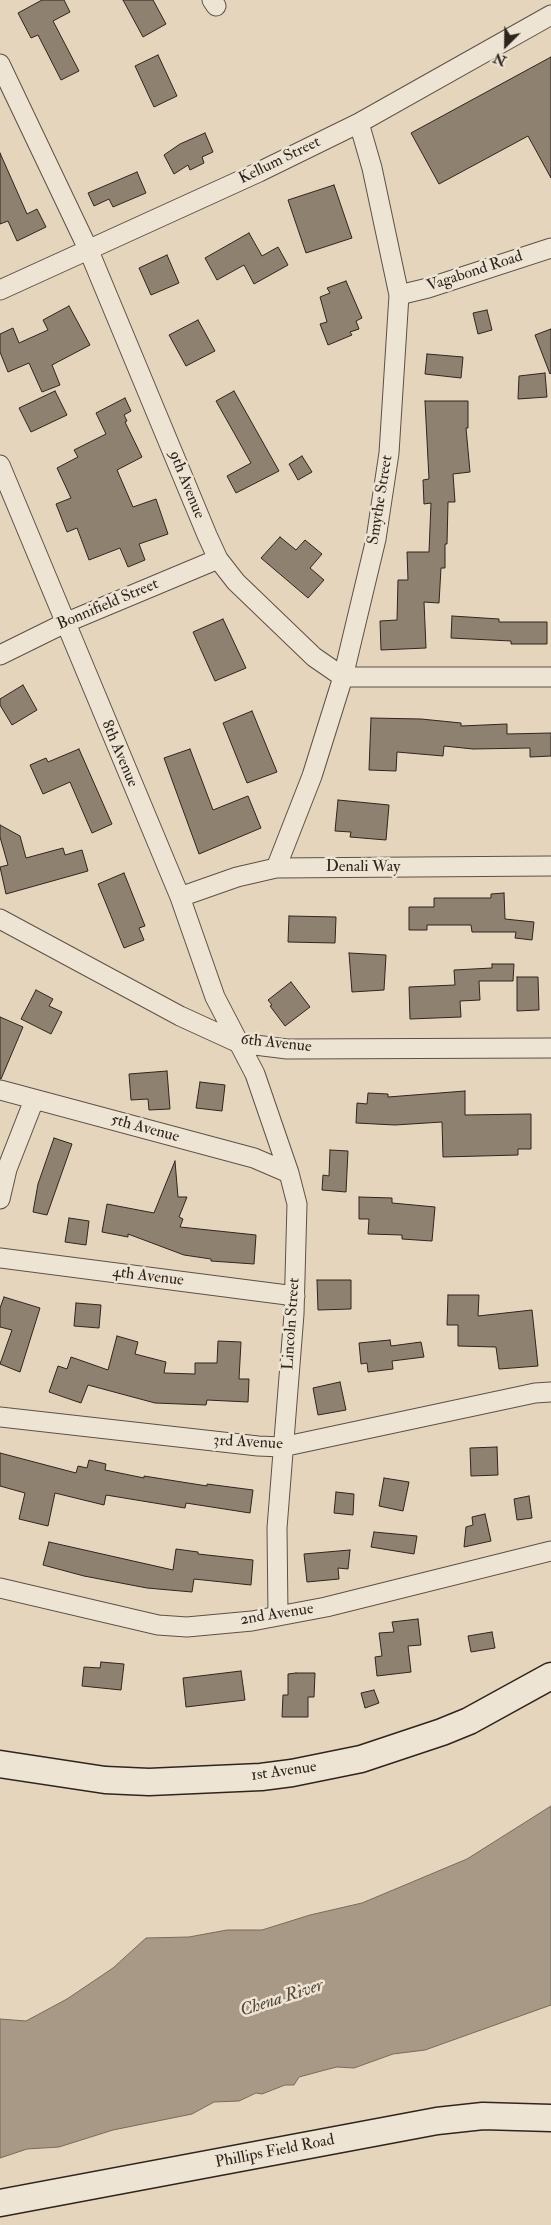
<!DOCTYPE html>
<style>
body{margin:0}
#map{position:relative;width:551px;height:2225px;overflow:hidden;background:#e5d5bc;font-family:"IM FELL Double Pica",serif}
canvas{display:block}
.north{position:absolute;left:481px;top:20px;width:50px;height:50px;-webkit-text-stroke:4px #eee4d3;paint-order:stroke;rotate:203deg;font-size:14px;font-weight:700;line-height:20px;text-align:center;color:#30251e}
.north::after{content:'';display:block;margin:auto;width:18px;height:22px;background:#30251e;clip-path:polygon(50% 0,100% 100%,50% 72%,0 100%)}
</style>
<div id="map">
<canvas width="551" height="2225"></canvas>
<div class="north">N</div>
</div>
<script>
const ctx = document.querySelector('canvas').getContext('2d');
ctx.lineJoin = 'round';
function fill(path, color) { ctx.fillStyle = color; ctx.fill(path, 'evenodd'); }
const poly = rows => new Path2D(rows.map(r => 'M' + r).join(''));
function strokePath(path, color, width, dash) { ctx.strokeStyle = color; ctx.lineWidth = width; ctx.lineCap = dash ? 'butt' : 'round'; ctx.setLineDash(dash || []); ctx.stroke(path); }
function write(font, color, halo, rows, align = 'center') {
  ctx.font = font + ' "IM FELL Double Pica",serif'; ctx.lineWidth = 5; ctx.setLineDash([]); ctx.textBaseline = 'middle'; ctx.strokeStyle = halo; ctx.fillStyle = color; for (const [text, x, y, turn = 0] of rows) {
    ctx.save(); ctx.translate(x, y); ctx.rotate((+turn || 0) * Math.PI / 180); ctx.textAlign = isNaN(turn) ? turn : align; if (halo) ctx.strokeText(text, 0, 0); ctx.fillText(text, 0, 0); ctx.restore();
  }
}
const water = poly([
 [551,1806,551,2005,425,2050,393,2054,354,2068,337,2067,325,2070,299,2077,294,2085,285,2085,262,2094,256,2093,239,2101,214,2102,192,2114,113,2130,59,2147,27,2149,0,2158,0,2019,26,2021,67,1999,113,1968,146,1938,189,1937,227,1930,262,1930,310,1915,362,1903,467,1859,551,1806]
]);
const building = poly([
 [42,0,64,0,70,12,53,21,79,71,61,80,38,35,31,38,18,13,42,0],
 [123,0,153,0,166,24,143,37,123,0],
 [158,55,177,96,154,107,135,66,158,55],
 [551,57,551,178,528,136,439,184,411,133,551,57],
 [205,133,213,152,202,157,204,163,190,170,188,165,174,174,164,155,180,144,205,133],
 [0,153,27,214,37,209,46,227,17,241,8,221,0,224,0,153],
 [137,172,146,193,113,207,109,199,94,206,88,193,137,172],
 [334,185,352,238,306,253,288,200,334,185],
 [249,233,262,256,278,247,288,265,254,284,244,265,217,280,205,258,249,233],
 [167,255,179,283,151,295,139,268,167,255],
 [346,281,362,318,356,321,359,329,350,332,352,335,328,345,320,324,327,322,320,297,330,293,327,288,346,281],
 [69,306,90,345,52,365,60,385,42,392,29,363,8,372,0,352,0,334,13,328,19,343,48,330,43,320,69,306],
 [487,310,492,330,478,334,473,313,487,310],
 [198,320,215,351,186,366,169,335,198,320],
 [551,329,551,373,550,374,535,335,551,329],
 [427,354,463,357,461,378,425,374,427,354],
 [545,373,547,397,518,399,519,376,545,373],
 [55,391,67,415,31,432,19,408,55,391],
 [234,391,279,471,236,493,227,476,251,463,216,401,234,391],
 [125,398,131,411,124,415,127,421,125,422,142,457,117,470,133,507,156,499,168,534,139,544,145,560,128,567,120,548,89,560,77,528,67,532,56,504,71,498,57,468,78,457,74,450,106,434,96,413,125,398],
 [425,401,468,401,468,428,466,428,470,472,453,474,455,502,448,502,447,544,445,544,445,568,441,568,439,603,424,602,426,648,381,650,380,621,397,620,398,580,408,580,407,552,429,552,431,503,424,504,423,480,429,479,425,401],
 [302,456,312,472,298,480,289,464,302,456],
 [280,537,296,550,305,540,322,554,310,568,324,580,308,598,261,558,280,537],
 [452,616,499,619,499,622,547,622,547,644,511,644,511,641,451,638,452,616],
 [223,619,246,668,215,681,193,632,223,619],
 [23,685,37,710,12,725,0,705,0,699,23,685],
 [252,711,277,772,247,783,223,723,252,711],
 [371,718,421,719,461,723,461,726,507,724,507,734,551,733,551,756,530,757,530,748,473,749,444,746,443,756,397,752,396,771,369,770,371,718],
 [79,749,112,824,92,833,70,782,43,794,30,765,46,758,48,762,79,749],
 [190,749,213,810,248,796,261,828,199,854,164,758,190,749],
 [338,800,389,805,386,840,350,837,351,832,335,831,338,800],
 [0,825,20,836,26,858,63,848,65,855,82,850,88,871,6,894,0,867,8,865,0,837,0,825],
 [124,873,145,926,139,928,144,940,124,948,98,884,124,873],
 [504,893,505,919,534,922,532,940,515,938,516,932,472,932,471,925,427,925,427,930,409,930,409,907,434,907,434,898,491,898,491,894,504,893],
 [289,916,336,917,335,943,288,942,289,916],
 [349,953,386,955,384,990,352,992,349,953],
 [492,964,514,964,513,981,479,981,480,1000,460,1001,461,1017,410,1019,409,987,455,985,454,970,492,968,492,964],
 [517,977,538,977,539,1010,517,1011,517,977],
 [291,982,310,1007,285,1026,270,1006,272,1005,268,1000,291,982],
 [36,990,53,999,49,1006,62,1012,51,1034,21,1019,36,990],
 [0,1017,23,1027,1,1079,0,1079,0,1017],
 [167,1071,170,1109,149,1110,148,1099,131,1100,129,1074,167,1071],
 [200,1082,225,1085,222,1111,196,1108,200,1082],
 [465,1091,465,1115,531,1114,531,1149,518,1149,518,1155,443,1157,442,1122,395,1125,356,1123,357,1103,367,1104,368,1093,388,1094,388,1097,465,1091],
 [54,1138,72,1144,47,1215,33,1212,38,1184,54,1138],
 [330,1150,348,1151,346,1192,322,1190,323,1175,329,1176,330,1150],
 [175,1161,178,1197,187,1197,179,1217,183,1219,180,1227,256,1235,254,1264,211,1261,211,1259,184,1255,128,1234,128,1237,102,1232,107,1204,154,1213,175,1161],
 [359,1197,392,1198,392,1203,435,1207,432,1241,402,1239,402,1235,368,1234,369,1219,359,1219,359,1197],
 [69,1218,89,1221,86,1245,65,1242,69,1218],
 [317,1280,351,1280,351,1309,318,1310,317,1280],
 [448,1295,479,1295,478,1316,532,1310,538,1366,499,1369,496,1347,458,1346,458,1325,447,1325,448,1295],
 [4,1297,40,1308,20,1372,0,1364,12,1330,0,1327,0,1308,4,1297],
 [76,1303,101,1305,99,1328,74,1326,76,1303],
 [117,1336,138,1342,135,1354,166,1362,164,1373,195,1374,195,1363,217,1363,218,1341,241,1342,239,1379,249,1379,248,1402,207,1400,206,1405,155,1403,88,1385,81,1403,49,1392,58,1366,67,1369,71,1357,108,1370,117,1336],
 [390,1340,391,1346,421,1342,424,1357,392,1361,393,1369,368,1372,367,1363,361,1364,359,1343,390,1340],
 [340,1382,346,1410,318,1415,313,1388,340,1382],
 [497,1447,498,1475,471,1476,470,1448,497,1447],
 [0,1453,76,1473,78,1466,87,1468,89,1460,106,1464,105,1470,144,1478,144,1476,207,1486,207,1484,253,1490,250,1513,186,1503,185,1508,106,1495,104,1505,55,1493,48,1526,19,1519,25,1493,0,1486,0,1453],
 [384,1478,409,1482,403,1511,379,1506,384,1478],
 [336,1492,354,1494,353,1515,334,1513,336,1492],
 [529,1496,532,1518,517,1520,514,1499,529,1496],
 [485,1514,491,1541,464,1547,466,1527,473,1525,472,1517,485,1514],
 [374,1532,417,1536,414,1554,371,1547,374,1532],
 [49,1542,173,1570,176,1549,198,1552,198,1554,253,1560,251,1585,194,1579,192,1592,147,1588,84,1576,43,1565,49,1542],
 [350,1550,348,1569,338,1568,339,1579,307,1582,304,1554,350,1550],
 [418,1619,421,1645,408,1646,411,1672,377,1676,375,1657,382,1656,379,1633,394,1632,392,1622,418,1619],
 [492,1632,495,1648,471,1652,468,1636,492,1632],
 [101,1662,124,1664,121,1690,82,1686,84,1667,100,1668,101,1662],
 [241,1671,245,1700,186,1707,183,1678,241,1671],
 [296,1673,315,1673,314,1697,308,1697,308,1717,282,1717,283,1695,288,1695,288,1674,296,1673],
 [374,1690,379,1703,365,1708,361,1693,374,1690]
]);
const street = poly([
 [212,0,216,6],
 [0,64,89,251,207,535,218,559,236,582,314,657,343,677,551,677],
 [0,290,259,172,359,123,551,15],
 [399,295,428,288,551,248],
 [0,465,180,897,215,997,255,1074,289,1173,297,1204,294,1314,277,1528,278,1615],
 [0,655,65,623,218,559],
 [276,868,312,776,343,677,376,539,389,453,399,295,372,168,359,123],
 [180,897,237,877,276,868,551,866],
 [0,919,180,1016,239,1043,287,1049,551,1048],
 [0,1090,254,1158,289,1173],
 [0,1199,7,1169,34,1100],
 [0,1258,295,1296],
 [0,1417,258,1446,282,1447,535,1393,551,1392],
 [0,1588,158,1625,187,1627,252,1621,326,1607,551,1551]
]);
const secondary = poly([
 [0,1764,105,1780,149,1782,261,1777,292,1773,361,1759,442,1732,469,1721,551,1676],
 [0,2203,437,2121,483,2116,551,2118]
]);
const streetNames = [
 ["Kellum Street",280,161,-26],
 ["Vagabond Road",475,272,-18],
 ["9th Avenue",186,485,68],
 ["Smythe Street",381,500,-81],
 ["Bonnifield Street",108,605,-23],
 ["8th Avenue",119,754,67],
 ["Denali Way",363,868],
 ["6th Avenue",276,1044,6],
 ["5th Avenue",145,1129,15],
 ["4th Avenue",148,1277,7],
 ["Lincoln Street",292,1324,-86],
 ["3rd Avenue",248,1443,3],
 ["2nd Avenue",277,1615,-9],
 ["1st Avenue",284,1772,-8],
 ["Phillips Field Road",275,2152,-11]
];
const waterNames = [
 ["Chena River",282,1999,-18]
];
fill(water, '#a79986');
strokePath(water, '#776b5c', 1);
fill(building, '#8e8170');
strokePath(building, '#30251e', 1);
strokePath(street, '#5d5146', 21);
strokePath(secondary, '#30251e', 29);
strokePath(street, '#eee4d3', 19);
strokePath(secondary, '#eee4d3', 26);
write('16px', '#30251e', '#eee4d3', streetNames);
write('italic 18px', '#54483d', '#eee4d3', waterNames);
</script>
